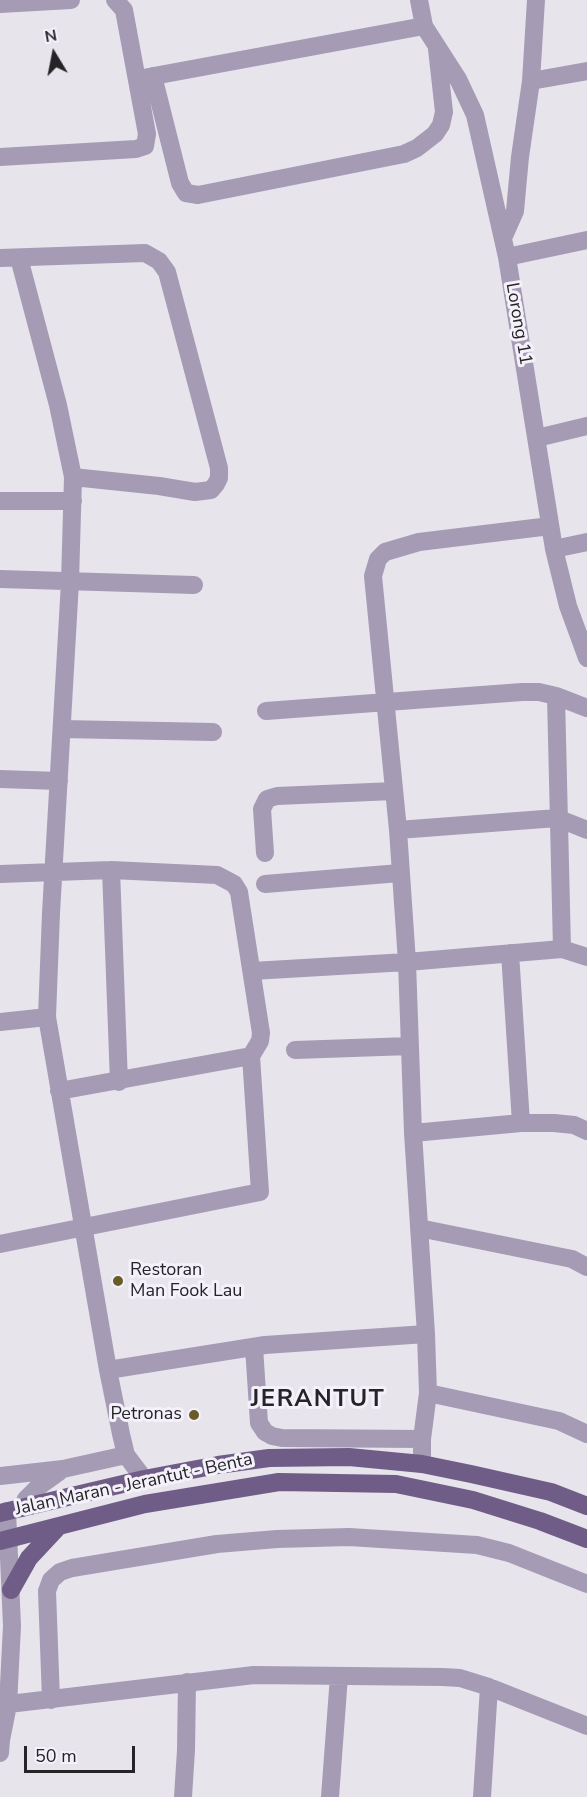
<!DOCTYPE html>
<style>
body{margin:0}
#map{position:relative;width:587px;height:1797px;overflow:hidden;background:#e7e4ec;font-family:"Nunito Sans",sans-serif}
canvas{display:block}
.north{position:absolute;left:24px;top:24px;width:60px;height:60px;-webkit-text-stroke:4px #f4f1fa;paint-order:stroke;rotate:350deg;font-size:16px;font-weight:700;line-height:24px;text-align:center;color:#252427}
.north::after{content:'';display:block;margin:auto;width:21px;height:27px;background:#252427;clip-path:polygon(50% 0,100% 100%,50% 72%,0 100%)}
.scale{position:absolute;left:24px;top:1746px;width:111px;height:27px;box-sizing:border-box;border:3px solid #252427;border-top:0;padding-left:8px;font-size:18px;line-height:21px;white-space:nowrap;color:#252427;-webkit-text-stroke:4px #f4f1fa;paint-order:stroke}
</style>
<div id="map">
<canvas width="587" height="1797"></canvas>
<div class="north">N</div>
<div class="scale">50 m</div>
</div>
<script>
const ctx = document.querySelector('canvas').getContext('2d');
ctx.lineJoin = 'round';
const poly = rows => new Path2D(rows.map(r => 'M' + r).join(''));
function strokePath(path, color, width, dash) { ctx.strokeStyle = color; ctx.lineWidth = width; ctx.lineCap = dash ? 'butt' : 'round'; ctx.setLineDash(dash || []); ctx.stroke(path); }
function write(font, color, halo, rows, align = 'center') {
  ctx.font = font + ' "Nunito Sans",sans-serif'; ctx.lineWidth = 6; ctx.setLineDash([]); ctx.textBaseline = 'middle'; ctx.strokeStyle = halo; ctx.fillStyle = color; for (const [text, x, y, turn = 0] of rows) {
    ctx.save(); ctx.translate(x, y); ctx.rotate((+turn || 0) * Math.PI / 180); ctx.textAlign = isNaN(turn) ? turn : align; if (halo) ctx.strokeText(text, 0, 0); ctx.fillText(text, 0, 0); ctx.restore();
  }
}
const minor = poly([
 [419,0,424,26,458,79,475,115,507,257,554,549,568,606,587,658],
 [0,4,71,0],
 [153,76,180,183,186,193,198,195,404,154,417,148,435,134,441,125,444,112,437,49],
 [143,78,424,26],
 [531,81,587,71],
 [0,157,136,149,145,146,147,134,124,10,115,0],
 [503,238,515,211,520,157,531,81,536,0],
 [507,257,587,240],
 [0,258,145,253,159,261,167,272,219,468,219,478,216,484,211,490,195,492,159,486,73,477],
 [19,258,58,405,73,477,70,582,51,913,47,1017,108,1370,121,1434,126,1455,144,1479],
 [537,438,587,426],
 [0,501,73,501],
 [554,549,587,542],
 [0,579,194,585],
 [556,696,562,949],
 [266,711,522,692,539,692,556,696,587,708],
 [62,729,213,732],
 [0,779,59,781],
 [398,830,557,818,587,830],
 [265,853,262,809,267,799,277,796,394,791],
 [111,870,119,1082],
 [0,874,111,870,217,875,234,884,239,892,261,1033,260,1041,251,1056,59,1091],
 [265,884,400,873],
 [510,953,521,1123],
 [252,971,407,962,562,949,587,957],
 [0,1022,47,1017],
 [295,1050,410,1046],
 [413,1133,521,1123,554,1123,574,1125,587,1131],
 [419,1228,572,1259,587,1267],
 [0,1244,260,1192,251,1056],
 [254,1347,259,1423,265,1432,272,1436,282,1438,422,1439],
 [108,1370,265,1345,426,1334],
 [428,1393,559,1421,587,1434],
 [422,1464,422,1439,428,1393,426,1334,413,1133,407,962,398,830,373,576,378,559,385,552,419,542,550,526],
 [0,1476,63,1469,126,1455],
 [22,1508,26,1499,38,1487,59,1472],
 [51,1700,47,1591,51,1580,60,1572,72,1568,217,1544,277,1539,349,1537,477,1545,509,1553,587,1584],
 [0,1705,254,1675,443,1677,460,1678,489,1687,587,1726],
 [0,1753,1,1740,8,1705,12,1626,7,1511],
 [183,1797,186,1750,187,1682],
 [330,1797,339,1676],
 [482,1797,489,1687]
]);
const major = poly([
 [0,1513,144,1479,218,1465,269,1458,349,1457,422,1464,471,1474,551,1492,587,1506],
 [0,1541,145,1504,279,1482,396,1484,473,1500,540,1521,587,1539],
 [11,1590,29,1558,58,1527]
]);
const markers = [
 [118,1281,6,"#6a5c29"],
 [194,1415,6,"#6a5c29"]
];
const streetNames = [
 ["Lorong 11",518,324,80],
 ["Jalan Maran - Jerantut - Benta",134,1485,-12]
];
const poiNames = [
 ["Restoran",130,1271],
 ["Man Fook Lau",130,1292],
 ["Petronas",182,1415,"right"]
];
const districtNames = [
 ["JERANTUT",318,1400]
];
strokePath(minor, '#a59bb4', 18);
strokePath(major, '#6f5d88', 18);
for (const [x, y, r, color] of markers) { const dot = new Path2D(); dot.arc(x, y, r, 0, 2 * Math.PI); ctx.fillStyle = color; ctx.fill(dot); strokePath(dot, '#f4f1fa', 2); }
write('18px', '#252427', '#f4f1fa', streetNames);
write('18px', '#252427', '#f4f1fa', poiNames, 'left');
ctx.letterSpacing = '1.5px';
write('bold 24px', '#252427', '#f4f1fa', districtNames);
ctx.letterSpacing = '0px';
</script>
